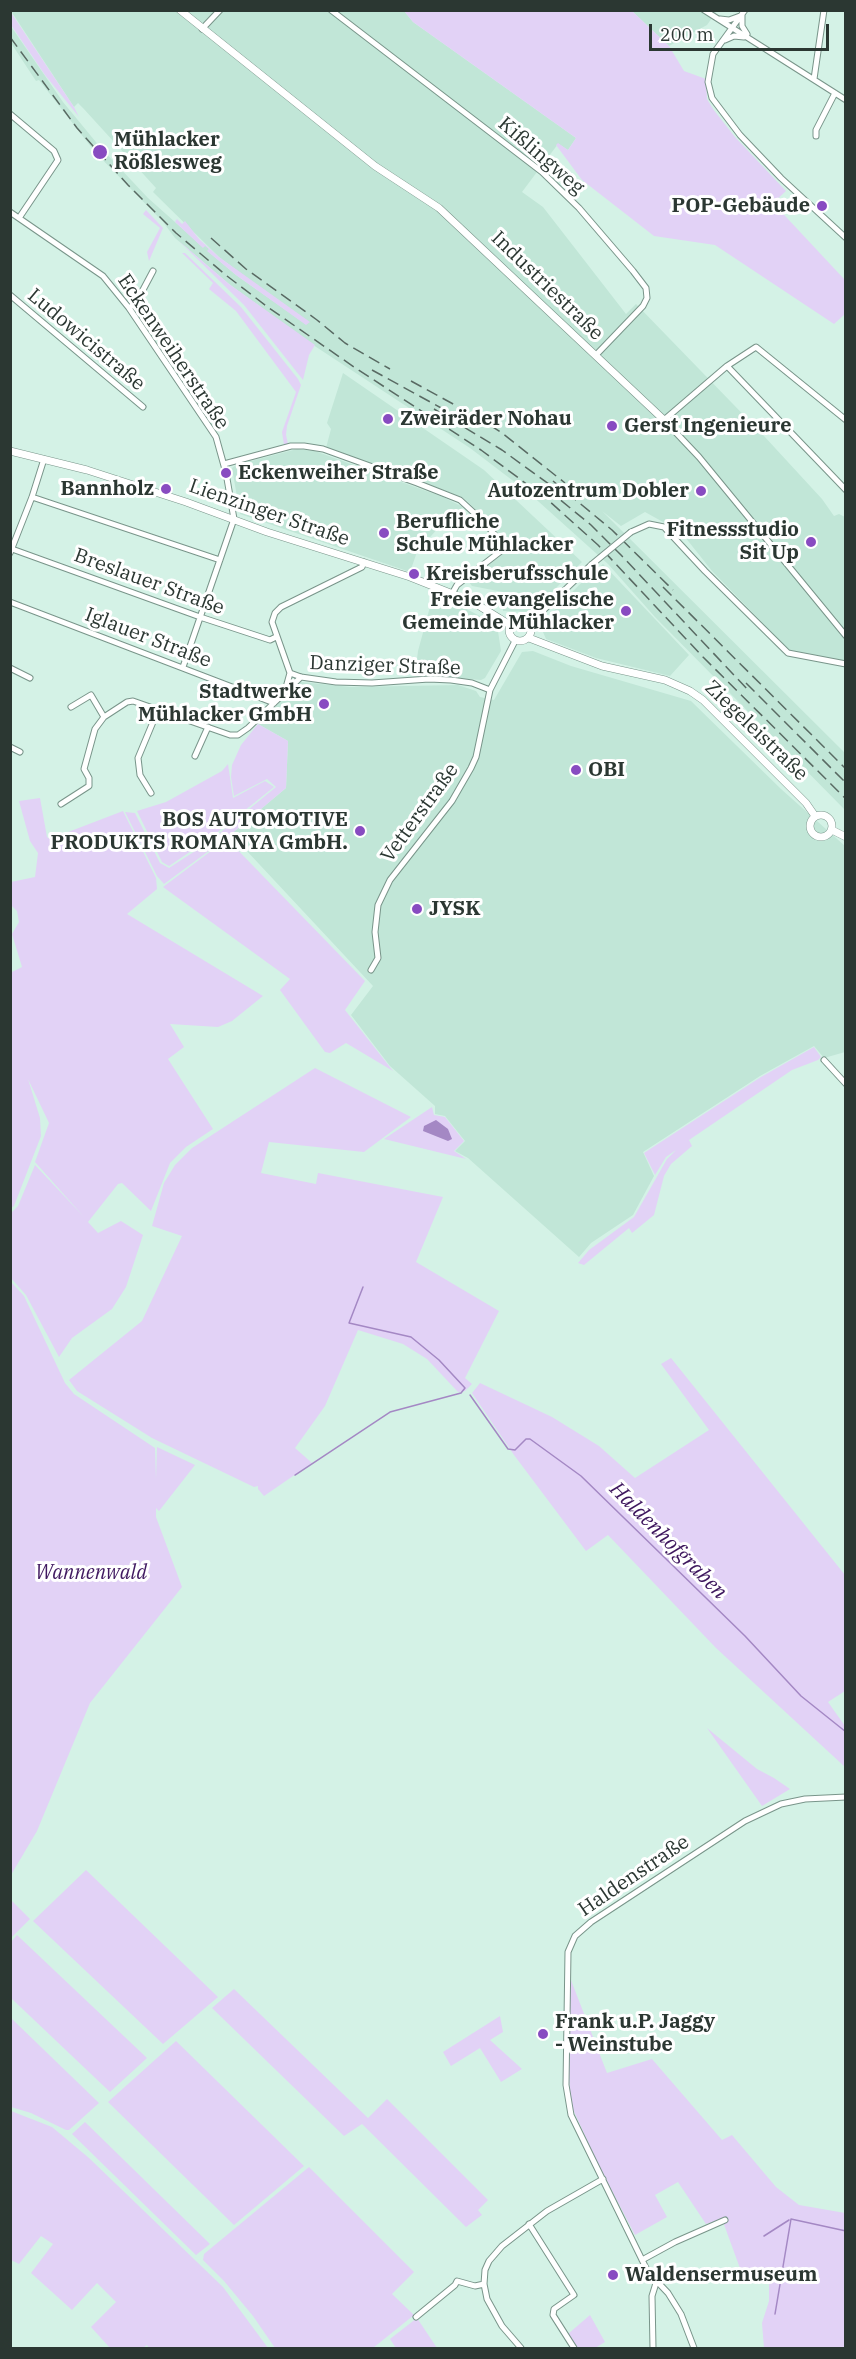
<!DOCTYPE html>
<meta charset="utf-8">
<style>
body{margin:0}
#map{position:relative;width:856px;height:2359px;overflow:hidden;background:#d4f2e6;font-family:"IBM Plex Serif",serif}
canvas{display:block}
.frame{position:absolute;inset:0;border:12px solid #2b3732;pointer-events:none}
.scale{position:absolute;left:649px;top:24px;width:180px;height:27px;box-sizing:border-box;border:3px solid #2b3732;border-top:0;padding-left:8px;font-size:18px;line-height:21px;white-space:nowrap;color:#2b3732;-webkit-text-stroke:4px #fff;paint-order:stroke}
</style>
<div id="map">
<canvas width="856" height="2359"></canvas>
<div class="frame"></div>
<div class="scale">200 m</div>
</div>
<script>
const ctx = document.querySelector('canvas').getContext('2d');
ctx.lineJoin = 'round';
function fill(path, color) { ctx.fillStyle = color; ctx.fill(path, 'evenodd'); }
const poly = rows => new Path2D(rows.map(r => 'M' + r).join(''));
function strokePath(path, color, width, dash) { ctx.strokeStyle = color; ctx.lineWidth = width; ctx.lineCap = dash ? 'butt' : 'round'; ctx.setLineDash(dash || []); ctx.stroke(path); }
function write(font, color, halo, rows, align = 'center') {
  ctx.font = font + ' "IBM Plex Serif",serif'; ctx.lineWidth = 6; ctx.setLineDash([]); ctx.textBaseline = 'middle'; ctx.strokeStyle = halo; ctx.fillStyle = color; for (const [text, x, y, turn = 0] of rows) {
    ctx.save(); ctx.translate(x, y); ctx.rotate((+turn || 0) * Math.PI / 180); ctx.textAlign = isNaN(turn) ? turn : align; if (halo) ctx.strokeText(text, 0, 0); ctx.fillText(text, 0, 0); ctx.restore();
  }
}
const built = poly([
 [11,11,404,11,413,22,576,138,568,150,558,144,522,192,543,207,626,314,636,304,764,436,822,499,834,516,839,514,845,517,845,659,844,661,789,650,712,571,681,532,645,512,621,526,602,511,845,753,845,810,655,617,608,564,529,493,470,448,304,339,229,284,175,238,163,222,95,152,39,80,36,81,11,43,10,25,63,102,100,147,148,198,203,247,205,245,209,249,208,251,236,275,306,324,219,257,153,192,156,188,83,108,78,103,74,107],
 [632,11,717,11,707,25,669,46],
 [343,373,484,470,582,562,532,612,503,611,503,592,472,586,468,581,512,547,471,505,462,497,432,486,326,448,331,429,327,423],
 [297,449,315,451,443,497,463,507,439,527,417,552,410,572,240,514,232,468,236,465],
 [603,564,689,655,670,676,596,658,546,639,540,625,579,585],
 [434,592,497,625,501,651,485,678,481,680,415,675,418,651],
 [533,651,571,666,691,701,781,789,845,846,845,1052,824,1058,814,1046,760,1076,643,1152,654,1176,633,1215,591,1243,579,1257,468,1158,455,1151,465,1141,445,1116,435,1114,435,1106,390,1066,351,1015,373,986,231,834,286,788,288,741,258,724,301,682,351,687,458,685,476,691,480,697,494,700,522,652]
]);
const green = poly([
 [10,11,74,107,79,117,45,75,11,25],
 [404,11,632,11,669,46,684,71,706,79,707,99,713,109,735,137,786,191,773,203,845,280,845,314,834,324,715,245,654,236,582,180,556,145,558,143,568,150,576,138,413,22],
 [146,210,163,228,149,261,147,252,160,228,143,214],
 [177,219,182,224,185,221,199,239,219,257,310,322,306,325,236,275,207,251,209,249,205,246,203,248,175,222],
 [179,241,229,284,315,345,309,355,303,380,244,305],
 [182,253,185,253,241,307,298,379,301,385,287,426,286,435,288,444,284,445,282,432,296,392,236,311,209,289,213,283],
 [258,724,288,741,286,788,229,836,164,884,157,876,125,812,135,813,160,863,169,868,209,842,276,787,267,779,234,796,231,777,232,765,241,745],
 [228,764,233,798,265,781,274,787,209,839,169,866,162,862,137,811,166,802,222,771],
 [40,798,47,837,50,839,123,811,156,878,157,889,127,914,263,996,232,1021,218,1027,170,1024,184,1047,168,1059,213,1129,186,1147,170,1163,151,1211,122,1183,118,1184,88,1222,98,1233,121,1221,143,1235,126,1287,112,1309,72,1338,59,1357,26,1295,10,1277,11,1213,18,1206,35,1165,84,1217,35,1162,49,1123,28,1079,40,1118,41,1136,14,1206,11,1208,11,1050,13,1053,10,1048,10,973,22,967,12,934,19,922,17,911,11,905,11,882,35,877,38,853,30,841,19,801],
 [227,839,365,981,345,1010,393,1071,346,1043,330,1053,325,1052,280,990,290,979,163,887],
 [814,1047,821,1057,818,1060,792,1070,689,1140,692,1146,671,1164,664,1176,654,1215,632,1233,629,1228,584,1265,578,1263,589,1250,634,1217,667,1159,676,1150,666,1157,655,1175,644,1153,761,1077],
 [315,1068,411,1117,364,1152,269,1142,261,1173,316,1184,318,1173,443,1197,416,1262,499,1311,465,1378,472,1384,465,1391,458,1392,427,1359,403,1344,358,1330,325,1406,295,1448,312,1463,264,1496,258,1489,258,1486,254,1487,152,1438,77,1391,69,1380,142,1321,182,1236,152,1226,164,1183,175,1165,192,1148],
 [432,1107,434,1115,445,1117,464,1141,454,1151,466,1159,384,1139],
 [11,1282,24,1296,65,1383,74,1394,155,1448,156,1479,157,1447,195,1465,159,1511,156,1508,156,1517,182,1587,90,1703,37,1831,11,1875],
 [671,1358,845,1575,845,1691,828,1702,845,1726,845,1767,716,1648,608,1535,586,1551,514,1455,472,1393,480,1383,552,1417,599,1446,635,1478,709,1430,661,1364],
 [707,1728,757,1769,774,1778,790,1789,762,1806],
 [86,1870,218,1997,163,2044,33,1921],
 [11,1900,30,1919,11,1938],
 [17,1935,147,2058,110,2092,11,1998,11,1942],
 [569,1975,607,2073,652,2059,722,2140,732,2135,776,2187,799,2205,845,2213,845,2348,764,2348,762,2323,769,2301,769,2273,741,2271,722,2219,706,2224,678,2182,655,2195,667,2217,635,2235,597,2162,571,2105,569,2076],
 [234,1989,368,2118,387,2099,488,2200,478,2210,482,2215,466,2227,362,2124,344,2136,212,2008],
 [500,2016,503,2032,490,2040,522,2069,501,2082,480,2048,451,2066,443,2052],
 [11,2018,99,2103,69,2130,66,2130,31,2113,11,2107],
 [176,2041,304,2166,234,2225,108,2102],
 [11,2111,52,2127,89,2158,223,2287,268,2348,149,2348,147,2345,143,2348,110,2348,91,2327,116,2302,97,2283,72,2310,31,2273,53,2244,41,2236,19,2264,11,2260],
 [85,2122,210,2244,196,2255,72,2134],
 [309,2167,414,2272,392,2294,414,2315,373,2348,275,2348,253,2316,224,2281,203,2260,204,2254],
 [590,2315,605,2342,595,2348,578,2348,568,2334],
 [417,2318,437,2348,396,2348,390,2339]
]);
const water = poly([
 [436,1120,448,1129,452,1139,448,1141,423,1131,424,1126]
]);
const stream = poly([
 [470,1395,508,1449,515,1450,526,1439,530,1439,581,1476,745,1636,801,1696,846,1732],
 [295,1475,390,1412,461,1393,465,1388,439,1360,411,1337,349,1323,363,1287],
 [764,2236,789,2220],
 [775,2314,791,2219,846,2231]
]);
const street = poly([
 [331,10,542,172,579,208,633,271,646,288,647,298,643,306,596,355],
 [704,10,846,100],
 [745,10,713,54,708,82,712,98,740,135,781,178,846,238],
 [742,15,742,26,747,34],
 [720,19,729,20,740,16],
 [202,29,220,10],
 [725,40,734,36,744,37],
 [814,79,824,10],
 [10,114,54,151,58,160,19,218],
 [816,136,816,130,835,93],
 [10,212,103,276,129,308,216,437,226,473,234,519,183,667],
 [10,295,143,407],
 [129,308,136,303,153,271],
 [727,366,846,490],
 [846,420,756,347,727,366,664,420,699,457,846,636],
 [224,464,291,446,304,446,323,449,417,483,460,500,485,523,504,546,501,551,457,585,453,592],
 [32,497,220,560],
 [631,532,649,524,664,527,705,571,788,653,846,664],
 [12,549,200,617,270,640,276,637],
 [10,553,32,497,44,459],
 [364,562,362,567,281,607,275,613,272,622,290,673,301,677,336,682,372,683,429,679,451,680,472,683,490,690],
 [10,602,274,703],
 [529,624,591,565],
 [10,668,30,678],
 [285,691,290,673],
 [71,707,91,695,104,717],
 [10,747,20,752],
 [195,756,208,727],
 [151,793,140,775,138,758,158,710],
 [61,804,89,786,89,778,84,769,95,729,104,717,127,702,133,701,230,735,238,735,248,728,301,677],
 [371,970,378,958,375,932,378,905,390,880,452,801,471,768,476,757,490,690,515,641],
 [824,1060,846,1084],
 [529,2224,574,2295,554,2309,553,2315,574,2348],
 [642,2260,675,2242,725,2220],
 [416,2317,455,2285,457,2281,475,2286,484,2284],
 [521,2348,502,2326,487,2299,484,2284,485,2270,489,2261,502,2246,547,2211,603,2179],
 [653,2348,652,2296,656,2283],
 [694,2348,681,2314,668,2293,648,2272,571,2115,566,2085,568,1952,575,1936,591,1922,745,1821,781,1804,805,1799,846,1797]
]);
const secondary = poly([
 [180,10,375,166,439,208,664,420],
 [10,451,87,470,186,502,267,532,410,577,473,602,510,625],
 '509 630a11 11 0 1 1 22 0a11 11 0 1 1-22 0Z',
 [529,638,602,666,665,680,690,691,703,700,806,803,815,816],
 '810 826a11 11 0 1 1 22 0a11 11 0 1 1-22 0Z',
 [832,830,846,837]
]);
const rail = poly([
 [10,37,77,128,128,185,176,233,227,276,269,308,354,367,481,450,548,500,598,545,703,657,846,799],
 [211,238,246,269,317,320,345,343,390,369],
 [372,370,443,409],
 [411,381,477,417,502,433,565,483],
 [434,409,502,450,557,490],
 [553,481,612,530,673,590],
 [547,489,591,525,621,555,748,690],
 [663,587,846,769],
 [746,683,846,783]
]);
const streetBridge = poly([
 [591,565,631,532]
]);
const markers = [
 [100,152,8,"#884bc1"],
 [822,206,6,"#884bc1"],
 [388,419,6,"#884bc1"],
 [612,426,6,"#884bc1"],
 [226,473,6,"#884bc1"],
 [166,489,6,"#884bc1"],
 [701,491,6,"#884bc1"],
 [384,533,6,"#884bc1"],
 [811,542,6,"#884bc1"],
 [414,574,6,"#884bc1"],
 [626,611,6,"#884bc1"],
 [324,704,6,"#884bc1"],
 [576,770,6,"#884bc1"],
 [360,831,6,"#884bc1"],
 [417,909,6,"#884bc1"],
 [543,2034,6,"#884bc1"],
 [613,2275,6,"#884bc1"]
];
const poiNames = [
 ["Mühlacker",114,140],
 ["Rößlesweg",114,163],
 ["POP-Gebäude",810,206,"right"],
 ["Zweiräder Nohau",400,419],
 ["Gerst Ingenieure",624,426],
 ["Eckenweiher Straße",238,473],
 ["Bannholz",154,489,"right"],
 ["Autozentrum Dobler",689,491,"right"],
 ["Berufliche",396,522],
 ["Schule Mühlacker",396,545],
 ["Fitnessstudio",799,530,"right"],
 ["Sit Up",799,553,"right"],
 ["Kreisberufsschule",426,574],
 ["Freie evangelische",614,600,"right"],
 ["Gemeinde Mühlacker",614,623,"right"],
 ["Stadtwerke",312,692,"right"],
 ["Mühlacker GmbH",312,715,"right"],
 ["OBI",588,770],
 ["BOS AUTOMOTIVE",348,820,"right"],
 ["PRODUKTS ROMANYA GmbH.",348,843,"right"],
 ["JYSK",429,909],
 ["Frank u.P. Jaggy",555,2022],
 ["- Weinstube",555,2045],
 ["Waldensermuseum",625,2275]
];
const streetNames = [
 ["Kißlingweg",541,156,41],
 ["Industriestraße",547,286,44],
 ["Ludowicistraße",86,340,40],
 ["Eckenweiherstraße",173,352,56],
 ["Lienzinger Straße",269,513,19],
 ["Breslauer Straße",149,582,20],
 ["Iglauer Straße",148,638,21],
 ["Danziger Straße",385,666,2],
 ["Ziegeleistraße",756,731,44],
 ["Vetterstraße",420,813,-54],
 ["Haldenstraße",634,1876,-34]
];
const parkNames = [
 ["Wannenwald",91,1573]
];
const waterNames = [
 ["Haldenhofgraben",668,1541,45]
];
fill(built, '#c1e6d7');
fill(green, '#e2d2f6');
fill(water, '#a488c4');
strokePath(stream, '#a488c4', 1.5);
strokePath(street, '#79958a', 7);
strokePath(secondary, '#79958a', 8);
strokePath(street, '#fff', 5);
strokePath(secondary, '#fff', 7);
strokePath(rail, '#596a63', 1.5, [12, 6]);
strokePath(streetBridge, '#79958a', 7, []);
strokePath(streetBridge, '#fff', 5);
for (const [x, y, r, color] of markers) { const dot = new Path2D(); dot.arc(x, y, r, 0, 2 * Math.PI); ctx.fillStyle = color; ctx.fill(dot); strokePath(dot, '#fff', 2); }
write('bold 20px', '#2b3732', '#fff', poiNames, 'left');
write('20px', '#2b3732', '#fff', streetNames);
write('italic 20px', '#411a61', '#fff', parkNames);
write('italic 21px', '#3e175e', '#fff', waterNames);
</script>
